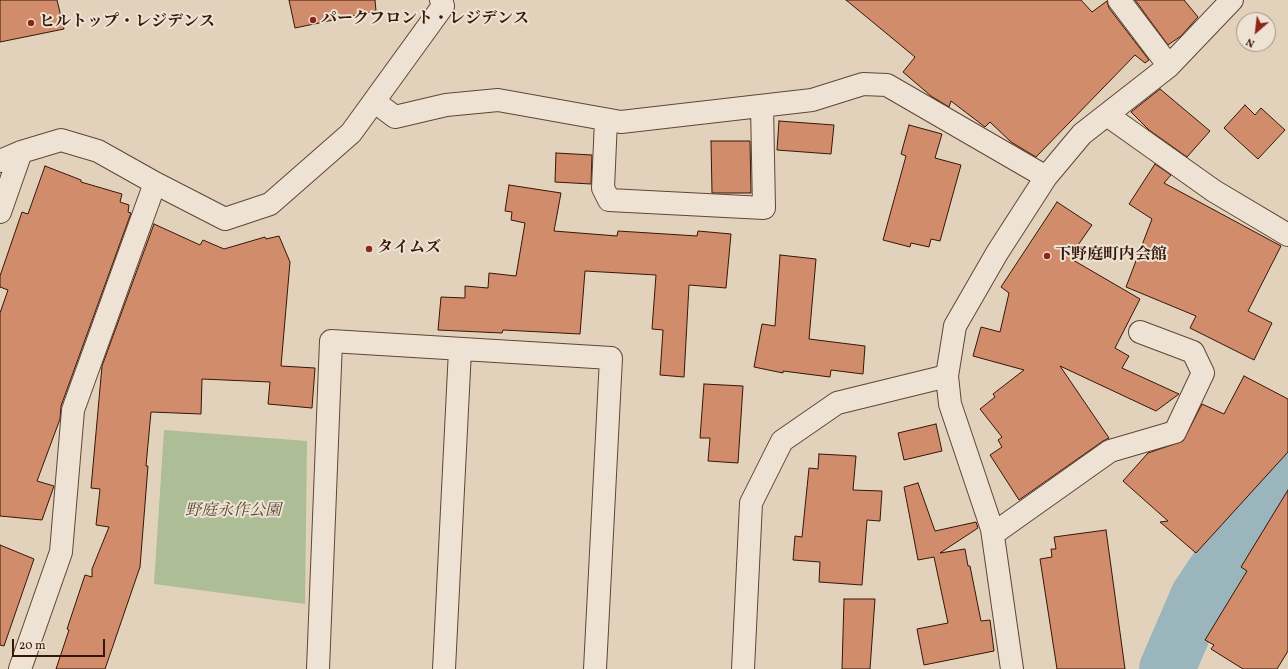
<!DOCTYPE html>
<meta charset="utf-8">
<style>
body{margin:0}
#map{position:relative;width:1288px;height:669px;overflow:hidden;background:#e3d2bb;font-family:Vollkorn,serif}
canvas{display:block}
.north{position:absolute;left:1236px;top:12px;width:40px;height:40px;box-sizing:border-box;background:#ede2d3;border:1px solid #a49082;border-radius:50%;rotate:208deg;font-size:11px;font-weight:700;line-height:16px;text-align:center;color:#361608}
.north::after{content:'';display:block;margin:auto;width:14px;height:18px;background:#8f2418;clip-path:polygon(50% 0,100% 100%,50% 72%,0 100%)}
.scale{position:absolute;left:12px;top:639px;width:93px;height:18px;box-sizing:border-box;border:2px solid #361608;border-top:0;padding-left:5px;font-size:12px;line-height:14px;white-space:nowrap;color:#361608;-webkit-text-stroke:3px #ede2d3;paint-order:stroke}
</style>
<div id="map">
<canvas width="1288" height="669"></canvas>
<div class="north">N</div>
<div class="scale">20 m</div>
</div>
<script>
const ctx = document.querySelector('canvas').getContext('2d');
ctx.lineJoin = 'round';
function fill(path, color) { ctx.fillStyle = color; ctx.fill(path, 'evenodd'); }
const poly = rows => new Path2D(rows.map(r => 'M' + r).join(''));
function strokePath(path, color, width, dash) { ctx.strokeStyle = color; ctx.lineWidth = width; ctx.lineCap = dash ? 'butt' : 'round'; ctx.setLineDash(dash || []); ctx.stroke(path); }
function write(font, color, halo, rows, align = 'center') {
  ctx.font = font + ' Vollkorn,"Noto Serif JP",serif'; ctx.lineWidth = 4; ctx.setLineDash([]); ctx.textBaseline = 'middle'; ctx.strokeStyle = halo; ctx.fillStyle = color; for (const [text, x, y, turn = 0] of rows) {
    ctx.save(); ctx.translate(x, y); ctx.rotate((+turn || 0) * Math.PI / 180); ctx.textAlign = isNaN(turn) ? turn : align; if (halo) ctx.strokeText(text, 0, 0); ctx.fillText(text, 0, 0); ctx.restore();
  }
}
const green = poly([
 [164,430,307,441,305,604,154,584]
]);
const river = poly([
 [1167,669,1198,597,1252,516,1288,449]
]);
const building = poly([
 [0,0,57,0,64,29,0,42,0,0],
 [289,0,375,0,376,11,295,28,289,0],
 [846,0,1081,0,1092,12,1107,1,1109,8,1149,60,1145,63,1135,55,1036,157,1011,142,990,122,985,127,951,101,949,107,931,96,903,72,915,57,846,0],
 [1135,0,1184,0,1198,17,1181,36,1168,45,1135,0],
 [1160,89,1210,131,1187,157,1149,130,1131,112,1160,89],
 [1245,105,1255,115,1261,108,1285,130,1258,159,1224,128,1245,105],
 [779,121,834,125,831,154,777,150,779,121],
 [909,125,942,134,935,158,961,165,940,241,931,239,929,247,911,243,910,247,883,240,906,156,901,154,909,125],
 [711,141,750,141,751,193,712,193,711,141],
 [556,153,592,155,591,184,555,182,556,153],
 [1155,164,1171,175,1164,183,1281,246,1248,311,1272,323,1254,360,1190,328,1196,316,1126,287,1152,219,1129,204,1155,164],
 [45,166,81,180,81,182,122,194,120,202,129,205,128,212,131,213,61,406,60,419,37,481,54,486,42,520,0,516,0,313,8,290,0,287,0,276,22,212,28,214,45,166],
 [509,185,561,193,554,231,617,236,618,231,697,236,698,231,731,234,726,288,689,285,684,377,660,375,663,330,652,329,656,275,585,271,580,334,503,330,502,333,438,330,441,297,465,298,465,286,488,288,489,273,516,276,525,223,511,220,512,212,505,211,509,185],
 [1057,202,1092,225,1078,245,1081,247,1073,260,1140,299,1115,348,1129,356,1122,368,1179,394,1156,411,1060,366,1109,438,1103,441,1019,500,990,455,1002,447,998,440,1002,437,980,409,995,397,993,394,1024,370,973,356,981,327,1000,332,1009,293,1001,287,1057,202],
 [154,224,200,245,203,240,224,249,265,237,266,239,279,236,290,262,281,366,315,368,312,408,268,404,270,382,202,379,201,414,151,412,146,466,148,466,140,567,105,669,56,669,69,630,67,629,85,575,92,577,92,569,109,527,96,525,100,489,91,488,102,366,154,224],
 [780,255,816,259,809,339,865,346,863,374,831,370,830,377,783,371,783,373,754,367,762,324,775,326,780,255],
 [1244,376,1288,399,1288,452,1196,553,1160,522,1168,521,1123,481,1148,453,1183,441,1202,404,1224,414,1244,376],
 [704,384,743,386,738,463,708,461,710,438,700,438,704,384],
 [936,424,942,451,904,460,898,433,936,424],
 [819,454,856,456,853,490,882,491,880,521,867,520,862,585,819,582,820,562,793,560,795,536,802,537,809,468,818,469,819,454],
 [918,483,935,531,976,522,978,528,940,553,965,549,968,566,970,566,981,621,990,620,994,651,924,665,917,629,948,623,934,557,918,560,904,487,918,483],
 [1288,490,1288,651,1277,669,1243,669,1211,649,1214,645,1205,640,1247,571,1241,567,1288,490],
 [1106,530,1125,669,1057,669,1040,559,1052,557,1051,549,1056,549,1054,537,1106,530],
 [0,545,34,559,4,646,0,645,0,545],
 [844,599,875,599,870,669,842,669,844,599]
]);
const minor = poly([
 [1119,0,1169,66],
 [375,102,395,117,446,105,498,100,621,122,812,100,863,84,887,85,1046,177],
 [1107,115,1214,191,1288,235],
 [606,120,603,188,609,200,764,208,762,106],
 [0,161,21,152,61,140,98,151,155,183,225,219,270,204,351,133,443,6,441,0],
 [0,212,21,152],
 [993,534,1110,451,1175,432,1203,373,1193,352,1140,332],
 [20,669,61,552,73,410,155,183],
 [318,669,331,341,611,358,595,669],
 [444,669,460,350],
 [743,669,751,503,782,441,837,403,947,376],
 [1012,669,992,529,950,404,947,376,955,326,997,253,1046,177,1082,134,1169,66,1232,0]
]);
const markers = [
 [313,20,4,"#8f2418"],
 [31,23,4,"#8f2418"],
 [369,249,4,"#8f2418"],
 [1047,256,4,"#8f2418"]
];
const poiNames = [
 ["パークフロント・レジデンス",321,20],
 ["ヒルトップ・レジデンス",39,23],
 ["タイムズ",377,249],
 ["下野庭町内会館",1055,256]
];
const parkNames = [
 ["野庭永作公園",233,512]
];
fill(green, '#adbd96');
strokePath(river, '#9ab5bb', 56);
fill(building, '#d08c6b');
strokePath(building, '#361608', 1);
strokePath(minor, '#614535', 24);
strokePath(minor, '#ede2d3', 22);
for (const [x, y, r, color] of markers) { const dot = new Path2D(); dot.arc(x, y, r, 0, 2 * Math.PI); ctx.fillStyle = color; ctx.fill(dot); strokePath(dot, '#ede2d3', 1.5); }
write('bold 16px', '#361608', '#ede2d3', poiNames, 'left');
write('italic 16px', '#5a4833', '#ede2d3', parkNames);
</script>
